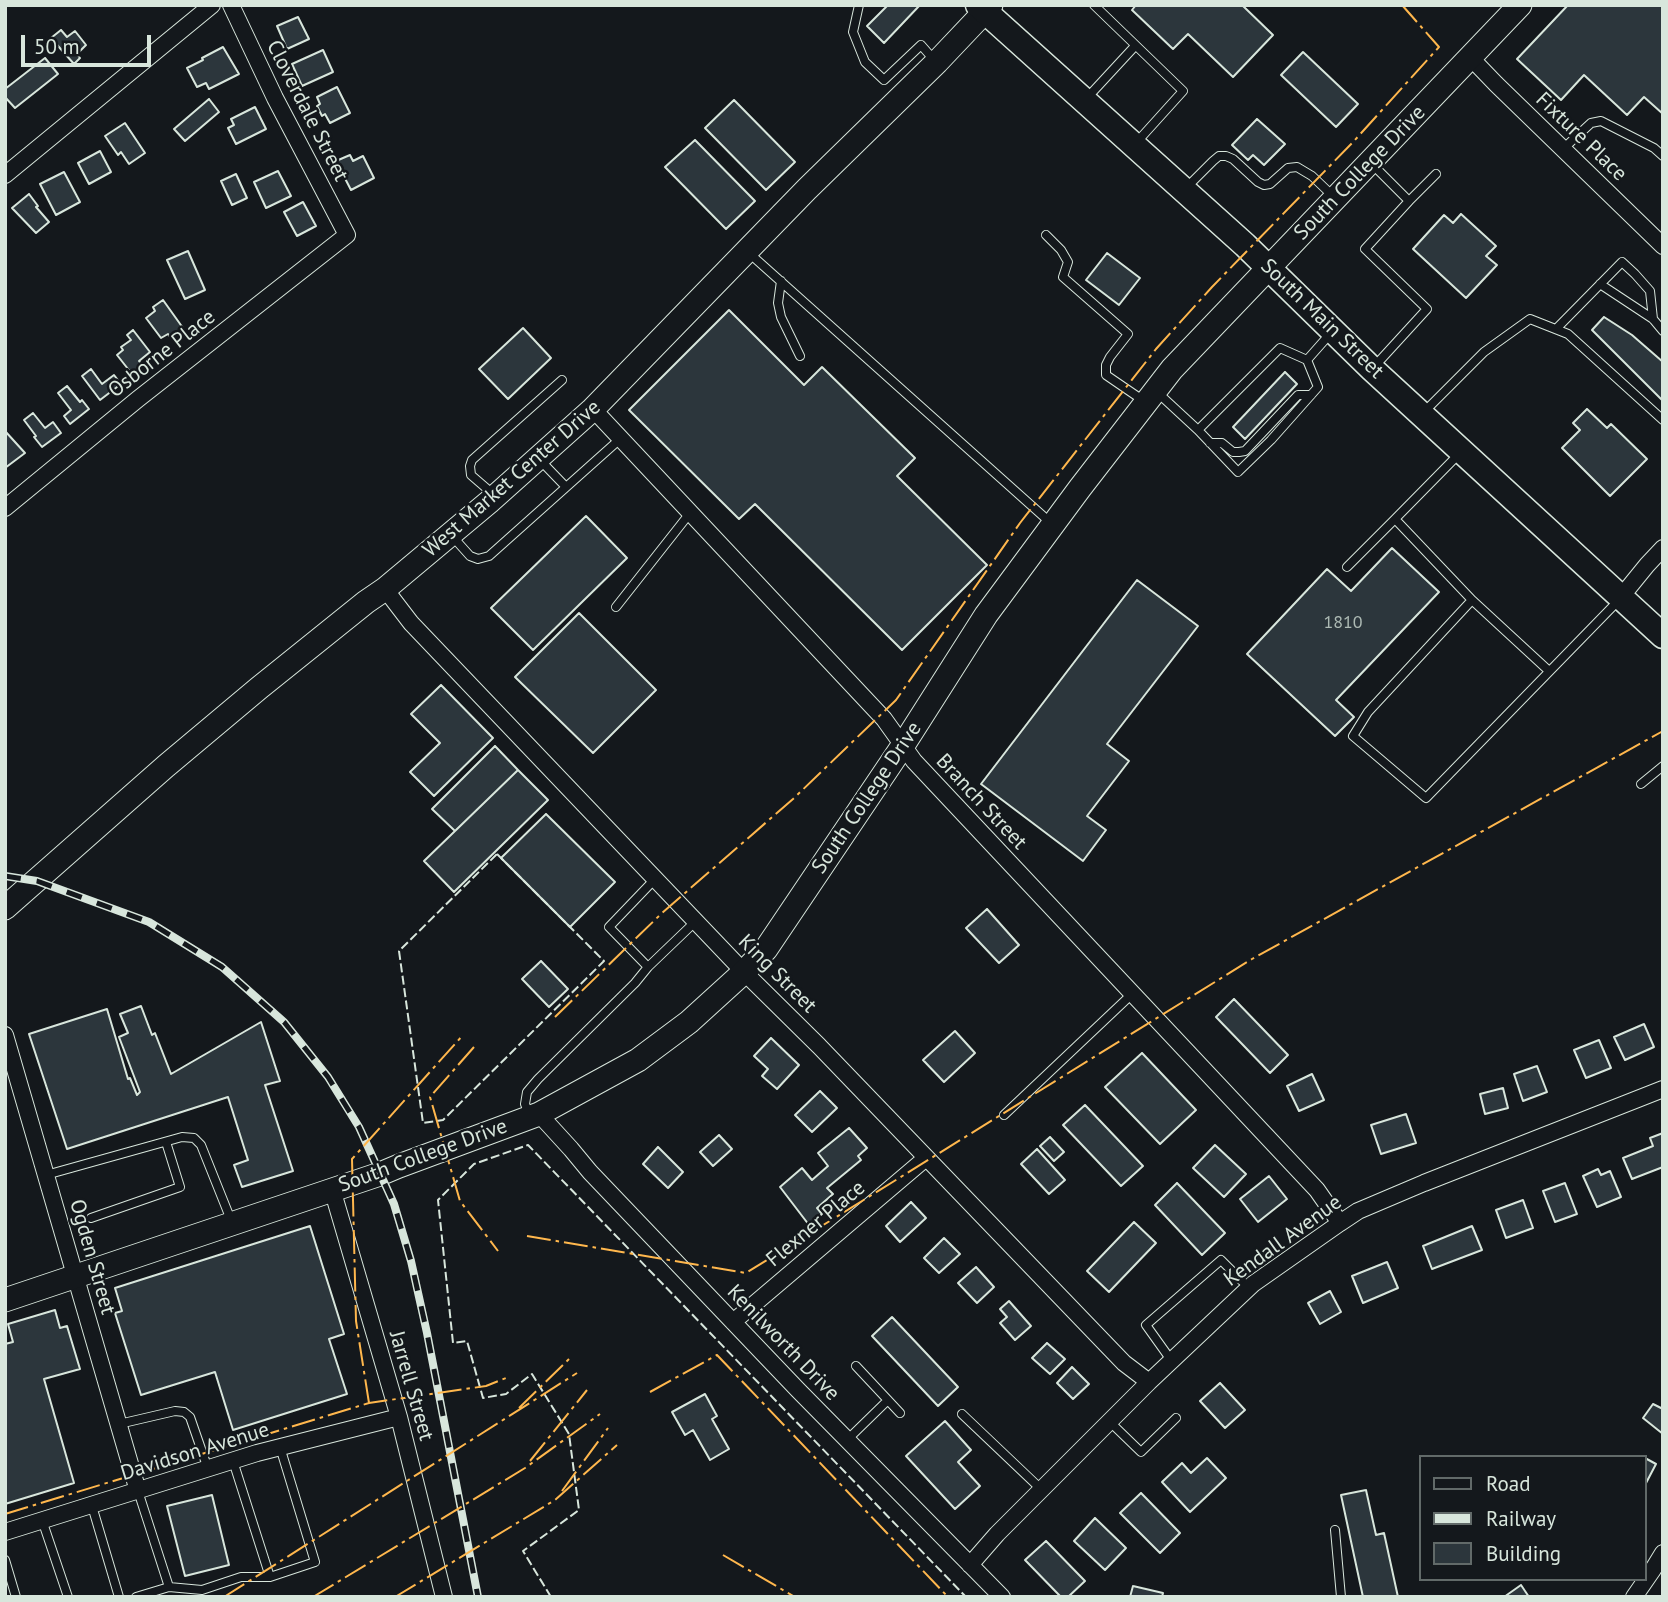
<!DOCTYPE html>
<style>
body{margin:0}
#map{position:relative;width:1668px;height:1602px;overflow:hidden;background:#14181c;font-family:"PT Sans",sans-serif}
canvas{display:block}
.frame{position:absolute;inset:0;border:7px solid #d8e6dc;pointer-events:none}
.legend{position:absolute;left:1419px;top:1455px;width:228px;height:126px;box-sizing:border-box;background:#14181c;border:2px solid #626a69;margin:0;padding:9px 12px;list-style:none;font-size:21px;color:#d8e6dc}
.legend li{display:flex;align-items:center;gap:14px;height:35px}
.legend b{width:35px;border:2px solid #626a69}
.scale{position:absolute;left:21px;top:35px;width:130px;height:32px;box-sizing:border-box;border:4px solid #d8e6dc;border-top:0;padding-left:9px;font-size:21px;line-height:24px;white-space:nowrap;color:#d8e6dc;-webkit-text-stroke:5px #14181c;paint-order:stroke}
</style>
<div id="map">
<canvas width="1668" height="1602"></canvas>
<div class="frame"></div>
<ul class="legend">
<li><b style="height:9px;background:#14181c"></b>Road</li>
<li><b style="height:9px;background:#d8e6dc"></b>Railway</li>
<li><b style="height:19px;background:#2c363c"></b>Building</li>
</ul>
<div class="scale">50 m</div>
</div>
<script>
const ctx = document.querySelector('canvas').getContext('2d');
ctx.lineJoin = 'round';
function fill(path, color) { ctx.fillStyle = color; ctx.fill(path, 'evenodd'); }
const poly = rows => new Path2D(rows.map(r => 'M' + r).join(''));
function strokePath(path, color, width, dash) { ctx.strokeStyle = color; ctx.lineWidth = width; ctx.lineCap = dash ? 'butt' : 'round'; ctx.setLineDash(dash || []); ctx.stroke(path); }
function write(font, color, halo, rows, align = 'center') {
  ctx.font = font + ' "PT Sans",sans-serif'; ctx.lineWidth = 5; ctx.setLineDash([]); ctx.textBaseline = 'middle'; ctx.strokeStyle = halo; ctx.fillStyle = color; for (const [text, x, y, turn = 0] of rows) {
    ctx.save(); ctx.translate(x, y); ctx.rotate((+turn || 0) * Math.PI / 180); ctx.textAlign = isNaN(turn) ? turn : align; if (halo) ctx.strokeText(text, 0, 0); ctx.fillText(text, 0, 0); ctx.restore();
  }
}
const building = poly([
 [888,5,920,5,884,43,867,26,888,5],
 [1136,5,1242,5,1273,35,1233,77,1188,34,1173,49,1132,10,1136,5],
 [1568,5,1663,5,1663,114,1644,97,1627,115,1584,75,1561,100,1517,59,1568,5],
 [298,17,309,39,287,49,277,26,298,17],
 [61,30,67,37,75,31,86,45,77,54,80,58,74,64,51,38,61,30],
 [223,47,239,74,209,89,206,83,197,87,187,68,203,60,202,58,223,47],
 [323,50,333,72,302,86,292,64,323,50],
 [1303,52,1358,104,1336,127,1281,75,1303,52],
 [45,58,58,74,15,108,5,97,5,89,45,58],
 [337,87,350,113,330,123,325,114,322,116,317,106,320,104,317,97,337,87],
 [209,99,219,112,185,141,174,129,209,99],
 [734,100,795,162,766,190,705,128,734,100],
 [255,107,266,129,236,144,228,128,234,125,231,119,255,107],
 [1257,119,1285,144,1264,165,1253,155,1248,160,1232,145,1257,119],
 [125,123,145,153,129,164,121,152,118,155,105,136,125,123],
 [695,140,755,201,726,229,665,167,695,140],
 [100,151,111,172,89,184,78,163,100,151],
 [350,155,353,161,363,156,374,178,351,190,336,161,350,155],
 [278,171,291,196,266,208,254,182,278,171],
 [64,172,80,202,56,215,40,184,64,172],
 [236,174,247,198,232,205,221,181,236,174],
 [29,194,38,206,36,207,49,222,36,233,12,208,29,194],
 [303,202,316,226,297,236,284,212,303,202],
 [1461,214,1496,246,1486,256,1497,265,1466,298,1413,249,1444,215,1453,223,1461,214],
 [188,251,205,290,185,299,167,260,188,251],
 [1107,253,1140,278,1119,305,1086,280,1107,253],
 [163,300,183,328,170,337,168,334,161,338,146,318,155,311,153,307,163,300],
 [729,310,804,385,822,367,915,458,897,476,987,565,902,650,755,504,739,519,629,410,729,310],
 [1604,317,1632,335,1663,362,1663,401,1592,330,1604,317],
 [523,328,551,358,508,399,479,369,523,328],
 [133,330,150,352,139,361,143,366,132,374,117,355,123,350,121,347,131,340,127,335,133,330],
 [91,369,102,384,114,375,121,384,100,400,82,376,91,369],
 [1285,372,1297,384,1245,439,1233,427,1285,372],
 [67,386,80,402,82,400,89,409,70,424,64,416,71,410,58,393,67,386],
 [1587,409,1607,428,1611,424,1647,459,1610,496,1562,448,1580,430,1573,423,1587,409],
 [33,413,45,428,53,422,61,433,42,447,34,437,36,436,24,420,33,413],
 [5,431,25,453,5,468,6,451,5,431],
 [586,516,627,558,533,650,491,608,586,516],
 [1392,548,1439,592,1336,700,1354,717,1335,736,1247,654,1327,569,1351,591,1392,548],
 [1137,580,1198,626,1107,744,1129,761,1087,816,1106,830,1083,861,981,784,1137,580],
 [579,613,656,690,593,753,515,677,579,613],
 [441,685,493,738,434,796,410,772,440,743,411,714,441,685],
 [495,746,518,770,455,831,432,809,495,746],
 [518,770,548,800,454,892,424,861,518,770],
 [546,814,615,882,570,927,501,858,546,814],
 [987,909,1019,945,999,963,966,928,987,909],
 [541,961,568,989,549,1007,522,979,541,961],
 [1234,999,1288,1055,1270,1073,1216,1017,1234,999],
 [141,1006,152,1035,155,1033,171,1074,261,1022,280,1081,265,1085,293,1171,242,1187,234,1165,248,1160,228,1097,67,1149,29,1034,107,1009,128,1079,130,1078,137,1095,140,1092,119,1037,128,1033,120,1014,141,1006],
 [1644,1024,1654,1047,1625,1060,1614,1037,1644,1024],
 [955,1031,975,1053,944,1082,923,1060,955,1031],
 [771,1038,799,1065,777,1089,762,1076,768,1069,754,1056,771,1038],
 [1599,1040,1611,1068,1586,1078,1574,1050,1599,1040],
 [1142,1053,1196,1110,1160,1144,1105,1087,1142,1053],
 [1537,1066,1547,1092,1523,1101,1514,1074,1537,1066],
 [1312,1074,1324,1100,1299,1111,1287,1086,1312,1074],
 [1503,1088,1508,1108,1485,1114,1480,1094,1503,1088],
 [820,1091,837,1108,812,1132,795,1115,820,1091],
 [1085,1105,1143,1166,1121,1186,1063,1125,1085,1105],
 [1406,1114,1416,1143,1381,1154,1371,1125,1406,1114],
 [849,1128,867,1148,858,1156,861,1160,827,1188,833,1194,817,1208,822,1214,809,1225,780,1187,802,1168,812,1180,828,1166,818,1153,849,1128],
 [1663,1133,1663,1167,1632,1179,1623,1158,1653,1146,1650,1138,1663,1133],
 [719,1135,732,1149,713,1166,700,1152,719,1135],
 [1050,1137,1064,1152,1054,1161,1040,1146,1050,1137],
 [1215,1145,1246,1174,1224,1197,1193,1168,1215,1145],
 [658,1147,683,1172,668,1188,643,1164,658,1147],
 [1037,1149,1065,1180,1049,1194,1021,1164,1037,1149],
 [1598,1169,1601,1175,1610,1171,1621,1197,1597,1207,1583,1176,1598,1169],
 [1269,1176,1287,1199,1258,1222,1240,1199,1269,1176],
 [1177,1183,1225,1233,1202,1255,1155,1205,1177,1183],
 [1565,1183,1577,1214,1555,1222,1543,1191,1565,1183],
 [1523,1200,1533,1228,1506,1238,1496,1210,1523,1200],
 [911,1202,926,1218,900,1242,886,1226,911,1202],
 [1134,1222,1156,1243,1109,1292,1087,1271,1134,1222],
 [310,1226,344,1334,329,1339,347,1394,233,1430,215,1372,141,1395,115,1313,122,1311,115,1288,310,1226],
 [1472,1226,1482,1250,1432,1269,1423,1246,1472,1226],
 [944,1238,960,1254,939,1273,924,1258,944,1238],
 [1387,1262,1398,1288,1363,1303,1352,1276,1387,1262],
 [976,1267,994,1287,977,1303,958,1283,976,1267],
 [1330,1291,1341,1312,1320,1324,1308,1303,1330,1291],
 [1009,1301,1031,1326,1015,1340,1000,1323,1007,1317,1000,1309,1009,1301],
 [55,1310,60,1328,67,1326,80,1369,44,1379,74,1483,5,1504,5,1344,13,1342,8,1324,55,1310],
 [892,1317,958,1387,938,1406,872,1336,892,1317],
 [1047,1343,1065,1359,1050,1374,1032,1358,1047,1343],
 [1072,1367,1089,1384,1073,1399,1057,1383,1072,1367],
 [1220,1383,1245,1410,1225,1428,1200,1401,1220,1383],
 [705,1394,717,1416,712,1419,729,1449,710,1460,693,1430,685,1435,672,1412,705,1394],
 [1653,1404,1663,1409,1663,1434,1643,1418,1653,1404],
 [945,1421,971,1450,958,1462,980,1486,955,1509,906,1456,945,1421],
 [1207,1458,1226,1478,1190,1512,1162,1482,1182,1463,1191,1473,1207,1458],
 [1645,1458,1656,1464,1645,1485,1645,1458],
 [1366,1490,1376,1535,1384,1533,1398,1597,1363,1597,1341,1495,1366,1490],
 [1141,1493,1180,1533,1160,1553,1120,1513,1141,1493],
 [212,1495,229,1565,185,1576,167,1506,212,1495],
 [1095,1518,1126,1548,1105,1570,1074,1541,1095,1518],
 [1046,1541,1085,1581,1068,1597,1061,1597,1025,1560,1046,1541],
 [1521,1585,1529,1597,1504,1597,1521,1585],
 [1133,1586,1163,1593,1162,1597,1130,1597,1133,1586]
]);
const lane = poly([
 [859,5,853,32,865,62,884,80,921,45,935,61],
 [1094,5,1183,91,1136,143],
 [1086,99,1135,46],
 [1563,149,1591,123,1601,121,1654,148,1663,156],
 [1372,164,1409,201,1365,249,1427,309,1373,368],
 [1186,188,1213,161,1219,156,1226,156,1233,159,1258,182,1264,185,1270,184,1288,168,1297,167,1312,176,1335,198],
 [1409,201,1436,174],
 [1046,235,1061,250,1068,262,1063,277,1128,334,1110,357,1106,365,1106,375,1144,401],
 [749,253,1052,524],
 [781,281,778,303,781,317,800,356],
 [1600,284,1653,319,1663,331],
 [1556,329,1622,262,1635,274,1650,291,1653,319],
 [1158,393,1198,430,1280,348,1307,360,1330,334],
 [1424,412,1484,352,1530,319,1568,334,1663,420],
 [1198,430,1238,472,1271,440,1318,387,1307,360],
 [1210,443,1222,443,1233,452,1239,452,1245,451,1298,395,1311,395],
 [1459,454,1395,519,1472,600,1368,712,1353,736,1426,798,1619,600],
 [539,459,566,487],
 [493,494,471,475,470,466,472,460,562,380],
 [453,537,470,556,478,559,489,556,620,439],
 [1347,567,1395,519],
 [1472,600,1549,671],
 [616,607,690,513],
 [1641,784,1663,766],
 [655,879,609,927,648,967,696,921],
 [1004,1115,1132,994],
 [530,1117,525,1104,527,1092,538,1079,635,983,648,967],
 [46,1175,182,1137,194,1138,201,1145,231,1220],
 [91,1218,180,1187,166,1142],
 [1171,1360,1146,1325,1221,1260,1249,1288],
 [856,1366,900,1413],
 [962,1414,1042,1490],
 [1109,1421,1141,1452,1176,1418],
 [119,1424,175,1411,184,1412,190,1417,208,1469],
 [847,1440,888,1400],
 [233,1461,270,1577],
 [138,1491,169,1587,202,1590,241,1577,270,1577,315,1562,280,1447],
 [92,1506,119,1597],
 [42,1520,68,1597],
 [1335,1530,1341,1597],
 [5,1560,16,1597],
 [136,1597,169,1587]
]);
const street = poly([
 [1470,57,1496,84,1663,246],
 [5,175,212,5],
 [593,409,884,719,914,761,1317,1190,1340,1223],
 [5,508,138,399,347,235,275,98,231,5],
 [385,589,411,623,744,972,819,1046,1124,1363,1149,1382],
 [1621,597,1647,565,1663,548],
 [5,1035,138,1491],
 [539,1114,571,1149,590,1172,798,1390,1002,1597],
 [332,1189,399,1417,444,1597],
 [733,1322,926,1158],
 [5,1532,257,1453,399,1417],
 [970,1565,997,1534,1149,1382,1253,1284,1340,1223,1358,1211,1424,1183,1663,1089],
 [1634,1597,1652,1571,1663,1553]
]);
const secondary = poly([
 [5,908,166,766,259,688,366,602,385,589,489,502,593,409,807,189,937,62,991,5],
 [5,1300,380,1174,399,1166,539,1114,638,1060,689,1022,744,972,766,949,902,747,986,615,1080,488,1172,369,1520,5]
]);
const primary = poly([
 [978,5,1245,245,1372,369,1663,636]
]);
const rail = poly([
 [5,876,37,881,149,922,222,967,284,1022,328,1077,359,1127,394,1204,411,1261,427,1333,478,1597]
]);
const fence = poly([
 [497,854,604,961,443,1120,423,1123,399,951,497,854],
 [551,1597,523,1551,579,1510,569,1434,532,1374,506,1394,483,1398,467,1341,453,1343,438,1200,474,1164,528,1145,966,1597]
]);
const power = poly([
 [555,1017,662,913,793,799,896,700,1020,523,1156,349,1212,287,1354,141,1439,47,1402,5],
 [474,1047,430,1097,460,1201,498,1251],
 [527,1236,746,1273,1252,959,1663,731],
 [650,1392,717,1355,948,1597],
 [369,1403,356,1321,352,1159,463,1035],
 [519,1408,569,1359],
 [530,1461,587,1390],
 [562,1491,608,1428],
 [5,1514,369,1403,486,1386,506,1378],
 [723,1555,795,1597],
 [224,1597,577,1373],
 [313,1597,525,1468,600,1414],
 [395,1597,555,1500,617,1445]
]);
const numberNames = [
 ["1810",1343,623]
];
const streetNames = [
 ["Cloverdale Street",307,111,63],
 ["Fixture Place",1581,137,44],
 ["South College Drive",1360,173,-46],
 ["South Main Street",1322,319,44],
 ["Osborne Place",162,354,-38],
 ["West Market Center Drive",512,479,-41],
 ["South College Drive",867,798,-56],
 ["Branch Street",981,802,47],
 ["King Street",777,974,45],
 ["South College Drive",423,1156,-20],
 ["Flexner Place",816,1224,-40],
 ["Kendall Avenue",1283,1241,-36],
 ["Ogden Street",92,1257,74],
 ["Kenilworth Drive",783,1343,46],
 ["Jarrell Street",411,1386,74],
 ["Davidson Avenue",195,1452,-17]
];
fill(building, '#2c363c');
strokePath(building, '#d8e6dc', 2);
strokePath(lane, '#d8e6dc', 10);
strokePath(street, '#d8e6dc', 18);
strokePath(secondary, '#d8e6dc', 25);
strokePath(primary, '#d8e6dc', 27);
strokePath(lane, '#14181c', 8);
strokePath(street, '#14181c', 16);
strokePath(secondary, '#14181c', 23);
strokePath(primary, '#14181c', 24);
strokePath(rail, '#d8e6dc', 8);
strokePath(rail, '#14181c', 5, [16]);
strokePath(fence, '#d8e6dc', 2, [9, 3.5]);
strokePath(power, '#ffb74d', 2, [24, 5, 3.5, 5]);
write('18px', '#adbab4', null, numberNames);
write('21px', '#d8e6dc', '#14181c', streetNames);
</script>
